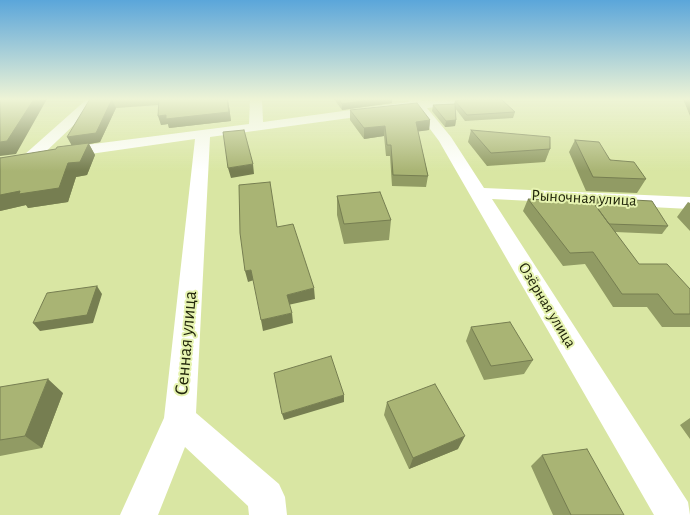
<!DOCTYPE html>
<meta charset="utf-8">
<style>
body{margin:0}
canvas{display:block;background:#d9e6a3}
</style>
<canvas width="690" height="515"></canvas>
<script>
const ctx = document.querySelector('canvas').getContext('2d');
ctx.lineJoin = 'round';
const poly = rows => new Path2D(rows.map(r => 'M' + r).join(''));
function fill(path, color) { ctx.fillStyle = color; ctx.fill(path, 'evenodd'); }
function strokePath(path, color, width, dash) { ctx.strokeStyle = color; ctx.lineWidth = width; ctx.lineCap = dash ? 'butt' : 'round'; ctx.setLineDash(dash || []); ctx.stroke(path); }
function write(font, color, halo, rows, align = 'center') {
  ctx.font = font + ' "Alegreya Sans",sans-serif'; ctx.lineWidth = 4; ctx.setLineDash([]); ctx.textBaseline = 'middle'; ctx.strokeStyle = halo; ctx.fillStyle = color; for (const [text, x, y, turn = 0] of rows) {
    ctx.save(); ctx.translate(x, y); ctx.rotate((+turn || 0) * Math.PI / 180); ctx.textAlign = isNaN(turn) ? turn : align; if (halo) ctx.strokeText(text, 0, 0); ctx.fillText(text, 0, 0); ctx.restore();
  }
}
const minor = poly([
 [87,99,101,99,36,161,30,163,24,161,22,158,24,155,87,99],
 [250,99,262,99,263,122,409,102,407,99,420,99,421,101,480,99,474,103,427,108,451,137,484,188,690,197,690,209,492,199,688,502,690,515,654,515,439,141,415,109,210,137,196,413,279,484,285,497,287,515,249,515,248,506,185,447,158,515,120,515,164,418,195,139,62,158,57,156,54,153,57,150,62,148,249,124,250,99]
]);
const wall = poly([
 [90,99,228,99,231,121,169,128,168,124,161,125,159,105,116,108,100,142,89,144,95,155,87,175,76,177,68,202,28,208,26,205,0,211,0,157,1,158,56,149,71,145],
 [334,99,392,99,392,103,342,110],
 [683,99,690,99,690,116],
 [455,101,515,112,513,118,465,121,455,108,456,120,455,126,445,127,432,111,433,105,454,104],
 [350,110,430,120,429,130,418,131,428,176,426,187,392,186,390,156,386,156,384,136,364,139,350,120],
 [471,130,550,149,545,162,487,166,468,142],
 [575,140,646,179,637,193,586,191,569,152],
 [337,196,391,220,389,240,344,244,337,215],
 [552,197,594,204,597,198,668,226,662,234,615,232,639,264,690,289,690,327,662,327,647,307,613,307,585,264,563,266,523,211,528,199,551,200],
 [688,202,690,203,690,231,677,217],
 [471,327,533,360,524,374,484,380,466,341],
 [0,387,63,393,42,448,0,456],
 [387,402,458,449,409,469,384,415],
 [690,418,690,439,680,425],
 [542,455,624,515,553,515,531,466]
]);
const shadedWall = poly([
 [34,99,47,99,16,154,0,156,0,142],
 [112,99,116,108,100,142,89,144,95,155,87,175,76,177,68,202,28,208,26,205,0,211,0,195,72,146,67,137],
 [228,99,231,121,169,128,168,124,161,125,158,116,166,115],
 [374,99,392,99,392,103,342,110,342,104],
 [430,120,429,130,415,132,416,122],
 [456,120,455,126,445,127,446,121],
 [385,126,384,136,364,139,364,128],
 [253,164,254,174,231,178,228,168],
 [251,270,254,280,248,282,245,271],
 [97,286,102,294,93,323,40,331,33,323],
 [314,288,315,299,288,305,287,295],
 [292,313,293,323,263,331,261,320],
 [48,379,63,393,42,448,25,436],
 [344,395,344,402,284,420,282,414],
 [465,436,458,449,409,469,413,458]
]);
const building = poly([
 [0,99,34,99,7,141,0,142,0,99],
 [90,99,112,99,96,133,67,137,90,99],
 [159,99,227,99,229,112,166,119,166,115,158,116,159,99],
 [339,99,374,99,342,104,339,99],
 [468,99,501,99,515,112,467,115,455,101,468,99],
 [417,103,430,120,416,122,428,176,393,175,391,145,387,145,385,126,364,128,350,110,417,103],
 [455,104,456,120,446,121,433,105,455,104],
 [244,130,253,164,228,168,223,132,244,130],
 [471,130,550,137,550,149,491,153,471,130],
 [575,140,599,142,610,160,634,162,646,179,593,177,575,140],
 [89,143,80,162,68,163,59,188,19,194,20,191,0,195,0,158,56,149,57,147,89,143],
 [270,182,277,227,293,224,314,288,287,295,292,313,261,320,251,270,245,271,240,233,239,185,270,182],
 [380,192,391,220,344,224,337,196,380,192],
 [552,197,587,198,595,205,639,264,667,264,690,289,690,314,674,314,658,294,622,294,593,252,570,253,528,199,553,200,552,197],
 [597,198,652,201,668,226,609,224,596,206,594,203,599,203,597,198],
 [97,286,87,315,33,323,47,293,97,286],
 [510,322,533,360,491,366,471,327,510,322],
 [331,356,344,395,282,414,274,373,331,356],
 [48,379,25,436,0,440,0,387,48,379],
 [435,384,465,436,413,458,387,402,435,384],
 [587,449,624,515,571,515,542,455,587,449]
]);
const streetNames = [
 ["Рыночная улица",584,198,3],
 ["Озёрная улица",547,305,59]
];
const nearStreetnames = [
 ["Сенная улица",186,343,-85]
];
fill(minor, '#fff');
fill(wall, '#919b64');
fill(shadedWall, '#767e51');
fill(building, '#a9b474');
strokePath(building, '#767e51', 1);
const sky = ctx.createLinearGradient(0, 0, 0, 171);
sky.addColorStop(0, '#5ba6da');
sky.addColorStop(0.58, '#eef4d6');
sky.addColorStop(1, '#eef4d600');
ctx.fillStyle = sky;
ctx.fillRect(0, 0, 690, 171);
write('16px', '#22260b', '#e6f3b0', streetNames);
write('19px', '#22260b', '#e6f3b0', nearStreetnames);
</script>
